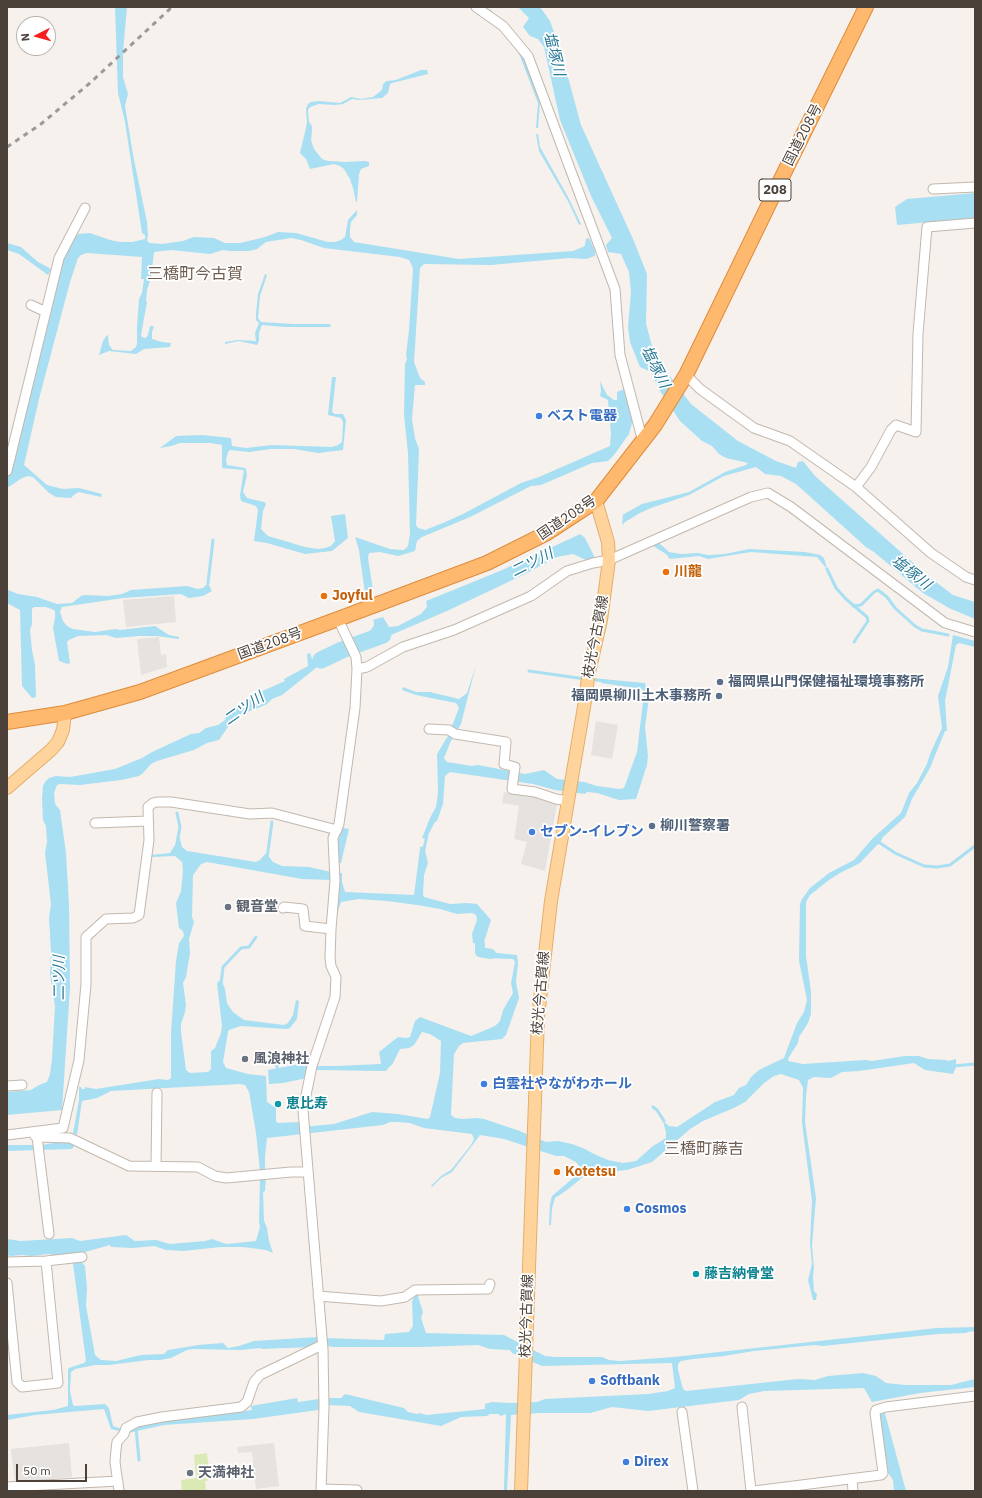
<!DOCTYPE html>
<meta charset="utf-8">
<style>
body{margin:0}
#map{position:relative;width:982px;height:1498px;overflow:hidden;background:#f6f1ec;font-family:"IBM Plex Sans",sans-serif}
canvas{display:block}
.frame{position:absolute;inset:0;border:8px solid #4b4139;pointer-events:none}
.north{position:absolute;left:16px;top:16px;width:40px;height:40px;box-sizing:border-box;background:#fff;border:1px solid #b7b3b0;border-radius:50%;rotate:264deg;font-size:11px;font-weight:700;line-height:16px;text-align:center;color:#4b4139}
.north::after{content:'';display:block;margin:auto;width:14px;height:18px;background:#fb1e1d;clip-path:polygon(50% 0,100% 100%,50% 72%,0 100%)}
.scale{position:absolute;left:16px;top:1464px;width:71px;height:18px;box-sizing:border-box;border:2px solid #4b4139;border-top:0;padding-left:5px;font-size:12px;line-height:14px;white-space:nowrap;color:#4b4139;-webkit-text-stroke:3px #fff;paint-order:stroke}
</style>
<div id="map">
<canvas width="982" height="1498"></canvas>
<div class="frame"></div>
<div class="north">N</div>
<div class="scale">50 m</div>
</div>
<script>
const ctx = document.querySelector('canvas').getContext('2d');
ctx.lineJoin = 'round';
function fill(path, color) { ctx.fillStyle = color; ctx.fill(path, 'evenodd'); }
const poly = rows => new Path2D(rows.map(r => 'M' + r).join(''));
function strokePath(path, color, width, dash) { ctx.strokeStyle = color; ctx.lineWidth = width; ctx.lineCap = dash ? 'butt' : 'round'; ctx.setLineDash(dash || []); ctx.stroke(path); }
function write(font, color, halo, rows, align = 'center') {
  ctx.font = font + ' "IBM Plex Sans","Noto Sans JP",sans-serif'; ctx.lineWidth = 3.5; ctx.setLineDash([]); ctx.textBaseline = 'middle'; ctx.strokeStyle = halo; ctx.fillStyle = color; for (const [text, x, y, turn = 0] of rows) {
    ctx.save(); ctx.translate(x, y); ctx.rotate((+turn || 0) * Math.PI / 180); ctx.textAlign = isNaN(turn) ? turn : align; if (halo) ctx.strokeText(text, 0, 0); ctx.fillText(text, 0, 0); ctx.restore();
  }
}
const green = poly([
 [207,1453,210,1480,205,1481,206,1490,182,1491,181,1480,196,1478,194,1455]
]);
const parking = poly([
 [174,596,176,622,126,627,123,600],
 [159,637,161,655,166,654,167,667,141,675,137,639],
 [596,721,618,725,612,759,591,755],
 [504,792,533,797,557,804,545,871,521,864,527,842,514,839,519,806,502,803],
 [69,1443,72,1477,15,1482,11,1449],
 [274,1443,279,1486,256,1489,252,1452,238,1453,237,1447]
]);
const water = poly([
 [115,7,127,7,123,52,123,77,128,94,125,106,134,160,147,222,148,235,147,241,150,243,162,244,183,241,194,237,214,238,225,243,240,243,265,237,278,232,296,233,328,242,335,242,341,240,345,237,348,220,357,210,357,215,351,222,350,229,350,237,354,242,459,259,573,251,583,247,585,245,586,239,588,238,590,240,595,251,595,256,586,259,569,258,491,265,424,264,420,268,414,362,420,378,425,382,425,385,415,385,412,419,415,438,419,449,416,525,418,528,425,530,443,523,463,514,521,483,539,477,610,446,611,433,608,400,600,396,601,391,600,381,607,395,614,400,617,400,617,392,624,389,632,418,632,423,629,434,614,455,608,461,592,463,541,485,531,486,470,517,422,537,417,541,415,551,398,556,380,552,369,553,368,558,373,590,365,593,359,550,355,537,390,549,401,550,404,550,408,546,410,534,408,453,404,415,405,364,407,359,406,355,409,330,413,268,409,260,400,257,324,248,301,240,291,238,266,242,257,249,249,251,230,251,223,250,210,254,171,250,154,252,151,278,147,290,146,301,147,302,141,335,142,337,146,338,148,335,150,326,154,326,152,332,152,339,162,342,171,343,170,347,144,349,136,354,109,351,99,355,103,341,107,335,108,336,109,345,113,350,131,351,136,347,137,343,137,327,139,299,142,293,144,279,141,279,142,257,87,253,81,255,78,258,70,282,39,399,24,465,47,485,63,489,79,488,102,494,101,497,79,492,75,494,71,498,56,497,49,493,33,477,28,476,22,478,7,488,7,477,10,473,62,259,70,243,78,234,90,233,110,240,120,242,132,242,145,239,145,235,142,233,125,122,118,93],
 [482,7,485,7,491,10,496,16,522,54,540,102,538,128,536,128,538,103,520,56,504,30],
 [518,7,540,7,550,21,562,55,581,125,633,239,647,274,646,324,652,346,660,363,691,404,738,441,776,461,796,468,798,462,803,461,815,476,928,576,953,595,975,602,975,619,949,608,923,593,874,552,866,547,796,484,781,476,765,474,756,467,724,476,689,495,651,508,640,513,625,522,592,560,588,561,573,554,557,557,523,575,447,611,363,647,360,640,368,635,374,625,374,622,373,620,383,617,389,627,398,626,421,614,427,607,426,601,500,571,624,514,642,504,689,492,725,472,746,465,748,463,726,458,719,454,712,446,702,441,680,421,660,391,651,372,640,367,630,342,628,327,631,292,629,272,621,254,608,252,606,245,612,238,591,196,560,120,544,47,538,39,530,36,523,27,529,18],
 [421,70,427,70,428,74,392,83,390,84,388,93,382,98,359,100,352,99,343,104,335,105,319,104,310,107,308,110,309,122,312,126,312,131,311,140,314,149,322,159,328,161,345,162,365,161,369,162,369,166,361,169,359,174,357,202,356,202,353,188,350,179,344,169,340,166,334,164,310,169,306,159,300,153,306,128,307,122,306,109,308,104,311,102,319,101,340,103,351,97,361,99,373,97,382,90,383,84,387,81,396,80],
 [536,134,538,134,540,147,568,197,581,224,579,225,569,203,539,151],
 [975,193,975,218,897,225,895,207,907,199],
 [7,243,21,247,38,262,51,269,48,275,19,254,7,250],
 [265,274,267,275,260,296,258,318,261,322,294,324,330,324,331,327,285,327,262,325,259,333,259,341,257,345,239,341,225,344,225,342,238,340,256,341,255,333,259,323,256,320,256,313,258,294],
 [332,377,336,377,332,412,335,414,343,414,346,420,343,450,318,453,294,449,271,449,249,452,230,450,228,452,226,460,227,465,245,468,246,469,247,475,243,492,247,498,264,502,266,504,263,511,261,529,268,536,305,547,318,549,325,548,331,546,335,541,331,516,345,514,348,538,332,551,305,554,267,543,254,541,258,510,256,506,241,501,240,495,244,470,222,468,222,445,211,443,180,443,171,446,160,448,176,436,202,435,231,438,232,446,246,448,272,445,332,447,338,445,342,442,343,422,341,418,328,415],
 [659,543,669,552,681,554,698,553,708,555,725,554,749,549,805,552,820,555,824,558,827,569,817,557,751,552,708,559,699,556,670,559,666,554,653,546,622,557],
 [208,583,212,591,203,596,189,598,181,594,123,598,62,607,60,612,63,621,67,626,73,629,95,632,116,629,120,630,155,626,169,635,179,637,179,639,156,636,139,636,116,638,106,635,78,636,69,640,67,642,70,663,68,664,59,661,53,628,55,618,55,611,52,609,45,607,34,607,32,609,32,624,30,630,32,650,35,665,36,697,32,698,22,686,20,610,7,603,8,590,18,594,37,597,57,604,72,603,81,596,84,595,108,596,122,594,131,590,187,586,198,589,203,588],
 [953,635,975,641,975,647,959,643,956,645,945,701,947,731,945,731,930,768,912,799,905,817,883,837,880,843,877,845,860,863,840,873,829,880,810,895,806,902,806,956,811,992,811,1014,808,1023,799,1037,798,1043,789,1057,788,1061,803,1064,865,1060,872,1061,905,1056,919,1056,928,1059,946,1060,948,1061,956,1059,956,1067,953,1074,925,1070,914,1063,859,1071,842,1072,831,1078,814,1077,808,1080,806,1096,805,1122,816,1198,812,1245,814,1268,813,1276,814,1291,817,1294,816,1300,813,1300,808,1280,812,1264,810,1243,812,1201,802,1123,803,1088,799,1080,781,1074,774,1076,764,1083,745,1102,736,1107,703,1121,690,1129,652,1162,627,1170,616,1171,594,1168,567,1190,555,1198,552,1208,551,1225,549,1225,550,1204,552,1196,579,1173,581,1168,576,1162,564,1156,556,1156,504,1139,480,1135,452,1172,441,1178,432,1187,431,1186,441,1176,451,1170,471,1145,474,1139,472,1134,424,1128,410,1123,397,1122,390,1122,383,1125,267,1138,265,1156,265,1171,260,1171,256,1133,249,1092,245,1085,240,1084,111,1091,97,1098,82,1101,77,1135,73,1133,79,1100,79,1087,81,1087,82,1089,85,1089,85,1087,96,1089,159,1079,168,1080,171,1078,171,1033,176,961,179,943,184,936,183,931,179,928,176,903,181,891,183,870,182,862,175,856,151,857,151,855,170,853,175,845,177,836,179,836,182,847,187,851,256,862,260,860,266,853,273,862,282,866,309,867,331,872,332,880,302,879,207,862,201,864,193,875,192,917,194,922,189,939,190,953,186,977,183,983,186,1005,185,1012,181,1024,181,1032,186,1070,190,1073,208,1072,211,1069,211,1051,215,1048,221,1033,222,1026,217,983,220,980,223,984,225,989,227,1003,233,1012,244,1020,284,1025,288,1023,293,1015,296,1000,299,1001,297,1019,290,1028,286,1029,241,1026,229,1030,228,1032,223,1062,226,1068,248,1074,266,1076,267,1102,276,1108,276,1121,278,1123,300,1122,301,1127,334,1124,372,1112,398,1114,428,1119,430,1117,440,1073,441,1041,430,1034,422,1032,414,1045,409,1048,400,1049,392,1065,390,1066,386,1071,314,1070,316,1066,337,1066,380,1064,381,1063,379,1052,398,1037,406,1038,410,1037,415,1021,420,1017,471,1036,495,1026,500,1021,503,1010,513,993,511,983,515,962,513,959,484,958,477,956,478,951,517,955,518,964,516,982,519,998,506,1035,502,1039,463,1043,459,1046,454,1054,451,1115,455,1118,463,1119,477,1118,484,1119,517,1130,546,1142,558,1141,572,1144,585,1149,594,1154,608,1160,623,1163,636,1161,653,1146,666,1138,666,1132,663,1121,669,1126,677,1127,715,1102,734,1095,739,1088,746,1085,751,1077,759,1070,784,1058,797,1023,804,1012,807,1000,799,961,800,904,802,899,810,888,829,873,854,860,872,839,901,813,909,793,917,783,927,764,930,754,942,728,938,696,948,667],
 [341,649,342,651,326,660,282,695,272,699,267,704,258,708,239,715,232,721,219,740,207,743,194,750,157,761,151,764,143,773,139,776,121,780,80,785,60,784,57,785,54,793,55,804,60,810,66,853,69,905,70,988,62,1110,7,1115,7,1092,31,1090,39,1085,47,1082,50,1074,52,1059,55,1006,50,974,51,952,49,918,51,904,45,853,47,842,46,826,43,820,42,799,43,786,45,782,49,778,56,776,70,777,115,769,142,758,152,752,191,734,199,733,206,728,218,725,225,720,226,714,249,700,251,696,285,681,284,679,308,666,307,654,310,653,312,659],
 [476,665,461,724,451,741,444,758,447,762,472,766,478,765,525,774,544,770,557,779,584,782,597,786,619,789,624,788,637,752,644,693,642,689,601,683,602,679,645,683,649,698,645,727,648,756,647,765,636,799,619,800,597,793,587,792,585,794,555,790,533,784,450,772,445,776,443,804,437,821,435,822,426,839,422,838,430,818,436,807,438,792,437,754,448,736,459,708,456,703,416,695,402,690,403,687,416,692,430,692,459,699,467,693],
 [343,828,349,829,341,863,337,863,336,846,340,830],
 [424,846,428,863,424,875,423,895,424,897,450,904,467,903,477,904,491,920,483,945,473,943,472,934,477,920,476,915,472,913,457,914,440,909,417,905,387,901,359,899,341,902,336,917,338,873,342,873,342,882,345,892,414,895,420,849,420,847],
 [295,1065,310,1066,307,1078,283,1083,269,1084,268,1070],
 [65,1141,75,1143,75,1145,72,1149,7,1151,7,1145,42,1145],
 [266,1177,265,1191,263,1192,264,1221,267,1228,269,1241,273,1253,266,1250,243,1247,221,1247,183,1251,166,1250,154,1246,133,1248,111,1247,110,1245,71,1256,54,1255,49,1254,31,1256,22,1255,10,1256,7,1255,7,1239,20,1241,72,1238,80,1241,126,1235,135,1241,156,1240,170,1244,205,1241,212,1239,226,1244,256,1241,260,1227,259,1222,260,1178],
 [81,1261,85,1266,87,1289,86,1306,95,1355,101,1360,116,1361,141,1355,164,1354,168,1350,198,1345,223,1343,228,1348,239,1346,254,1341,318,1337,318,1345,312,1347,262,1349,260,1348,241,1350,194,1349,187,1350,171,1358,160,1360,149,1360,109,1365,95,1365,75,1369,71,1372,70,1391,73,1405,75,1406,105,1404,109,1408,113,1426,122,1429,152,1421,171,1421,252,1410,251,1406,297,1398,298,1402,319,1399,321,1400,327,1398,341,1398,345,1394,404,1408,408,1412,417,1414,419,1413,427,1415,485,1409,485,1404,492,1402,510,1403,537,1402,545,1399,648,1394,668,1391,675,1388,672,1363,542,1366,512,1353,510,1350,490,1349,478,1345,421,1347,332,1347,325,1345,325,1338,384,1340,385,1334,409,1332,413,1326,412,1302,415,1293,417,1293,423,1312,421,1318,426,1333,504,1335,545,1356,555,1357,602,1357,609,1360,620,1361,674,1357,937,1328,975,1327,975,1331,968,1332,966,1333,938,1334,823,1346,815,1345,754,1351,724,1356,693,1359,681,1361,678,1364,678,1370,683,1389,686,1391,798,1379,815,1380,828,1376,863,1373,876,1376,886,1383,905,1385,951,1385,975,1379,975,1387,920,1393,872,1402,864,1388,764,1391,749,1394,739,1400,648,1411,612,1407,590,1413,540,1413,511,1415,507,1491,504,1491,504,1489,506,1414,501,1416,498,1414,490,1414,487,1416,461,1417,441,1426,359,1412,350,1406,327,1405,318,1410,253,1419,164,1425,128,1433,111,1429,104,1409,35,1415,7,1420,7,1415,53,1410,68,1406,68,1370,69,1368,84,1363,86,1361,73,1264,74,1262],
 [883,1406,906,1491,894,1491,893,1480,886,1470,878,1407]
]);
const pier = poly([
 [623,513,622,528,599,556,595,558,585,538,579,533]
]);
const stream = poly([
 [827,569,836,588,846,599,867,617,868,621,854,642],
 [208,583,213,540],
 [853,606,861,605,874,592,878,590,887,597,895,608,915,626,922,630,948,635],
 [529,671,585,679],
 [590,679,605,681],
 [177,813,180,827,178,838],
 [880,843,895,853,924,866,937,867,950,865,975,846],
 [424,849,427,835],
 [267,858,272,822],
 [221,985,223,967,241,948,249,947,256,937],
 [953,1066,975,1064],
 [277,1071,277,1055],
 [653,1107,657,1110,664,1121],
 [136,1428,139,1460]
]);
const canal = poly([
 [480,944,480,952,491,954]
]);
const river = poly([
 [321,660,342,650,383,635]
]);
const minor = poly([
 [476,7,503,26,528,56,615,289,620,355,643,442],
 [933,189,975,187],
 [31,305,46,312],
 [686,375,700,389,754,428,790,441,856,487,931,553,966,577,975,580],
 [7,471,59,258,85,208],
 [856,487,871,467,891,430,896,425,916,432,918,334,927,227,975,223],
 [357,669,367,667,403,647,454,630,531,596,567,571,593,563,609,560,751,497,768,493,791,507,945,623,975,632],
 [429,729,449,730,455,734,506,742,504,764,515,767,512,789,535,792,556,799,568,801],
 [95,823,148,821],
 [283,908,284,907,303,909,305,926,331,929],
 [7,1086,22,1085],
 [7,1135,63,1128,79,1060,86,984,86,937,106,919,133,918,139,915,149,840,148,807,153,803,157,802,171,802,250,814,272,813,337,830],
 [35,1136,37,1137,70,1138,129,1166,198,1167,215,1176,226,1178,291,1172,307,1172],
 [37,1137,49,1234],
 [156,1166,157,1093],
 [7,1262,46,1261,82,1257],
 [7,1283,17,1382,22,1387,58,1383,46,1261],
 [318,1296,381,1301,405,1297,415,1290,488,1289,490,1284],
 [742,1407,751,1491],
 [682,1412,693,1491],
 [852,1479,853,1491],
 [7,1487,118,1481],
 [321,1489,357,1490],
 [119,1491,115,1462,116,1450,117,1442,124,1434,126,1428,137,1422,162,1417,241,1407,247,1402,254,1382,260,1375,320,1346,323,1349],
 [321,1491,324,1407,323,1349,303,1110,312,1066,335,997,336,977,331,966,330,958,331,929,335,881,333,838,339,824,355,708,357,669,356,657,338,619],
 [754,1491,881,1475,883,1473,875,1413,876,1410,886,1407,975,1396]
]);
const major = poly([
 [7,788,51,750,58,742,63,730,65,713],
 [521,1491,538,1017,551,901,586,695,588,677,601,620,609,560,608,542,596,501]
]);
const highway = poly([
 [7,722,65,713,140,692,338,619,487,563,547,533,596,501,655,425,686,375,785,171,866,7]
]);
const rail = poly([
 [7,147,41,124,90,83,172,7]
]);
const markers = [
 [539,416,4,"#3f7fe0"],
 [666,572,4,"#e8710a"],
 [324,596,4,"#e8710a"],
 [720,682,4,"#5c6f8a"],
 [719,696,4,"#5c6f8a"],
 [652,826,4,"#5c6f8a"],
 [532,832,4,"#3f7fe0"],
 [228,907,4,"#6b7280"],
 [245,1059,4,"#6b7280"],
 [484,1084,4,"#3f7fe0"],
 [278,1104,4,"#0f9aa8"],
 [557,1172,4,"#e8710a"],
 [627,1209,4,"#3f7fe0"],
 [696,1274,4,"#0f9aa8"],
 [592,1381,4,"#3f7fe0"],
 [626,1462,4,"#3f7fe0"],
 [190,1473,4,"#6b7280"]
];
const shields = [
 [775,190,32]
];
const shieldNames = [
 ["208",775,190]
];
const streetNames = [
 ["国道208号",803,135,-63],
 ["国道208号",567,518,-34],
 ["枝光今古賀線",596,637,-79],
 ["国道208号",270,644,-20],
 ["枝光今古賀線",541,993,-85],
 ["枝光今古賀線",527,1316,-88]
];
const shopNames = [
 ["ベスト電器",547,416],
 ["セブン-イレブン",540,832],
 ["白雲社やながわホール",492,1084],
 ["Cosmos",635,1209],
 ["Softbank",600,1381],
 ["Direx",634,1462]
];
const foodNames = [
 ["川龍",674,572],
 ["Joyful",332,596],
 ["Kotetsu",565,1172]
];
const serviceNames = [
 ["福岡県山門保健福祉環境事務所",728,682],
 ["福岡県柳川土木事務所",711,696,"right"],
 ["柳川警察署",660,826]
];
const worshipNames = [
 ["観音堂",236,907],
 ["風浪神社",253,1059],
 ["天満神社",198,1473]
];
const cultureNames = [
 ["恵比寿",286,1104],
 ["藤吉納骨堂",704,1274]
];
const waterNames = [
 ["塩塚川",554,54,76],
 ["塩塚川",655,367,63],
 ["二ツ川",532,563,-27],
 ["塩塚川",911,573,38],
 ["二ツ川",244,709,-35],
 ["二ツ川",60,978,-90]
];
const quarterNames = [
 ["三橋町今古賀",195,274],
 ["三橋町藤吉",704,1149]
];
fill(green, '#daeab5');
fill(parking, '#e5e2e0');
fill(water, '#a9dff2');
fill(pier, '#f6f1ec');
strokePath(stream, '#a9dff2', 3);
strokePath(canal, '#a9dff2', 10);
strokePath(river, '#a9dff2', 17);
strokePath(minor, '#c2b8ae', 11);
strokePath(major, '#e5ae6a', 14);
strokePath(highway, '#df8b3c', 16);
strokePath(minor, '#fff', 9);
strokePath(major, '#ffd49c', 12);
strokePath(highway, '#feb96e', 14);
strokePath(rail, '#9a9a9a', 3, [5, 5]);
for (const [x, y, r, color] of markers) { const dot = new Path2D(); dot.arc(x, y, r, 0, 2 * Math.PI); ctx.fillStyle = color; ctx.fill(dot); strokePath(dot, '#fff', 1.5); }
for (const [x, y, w] of shields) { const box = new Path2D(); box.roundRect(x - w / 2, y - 11, w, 22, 3); ctx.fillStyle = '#fff'; ctx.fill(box); strokePath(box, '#4b4139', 1); }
write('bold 13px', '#4b4139', null, shieldNames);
write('14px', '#4b4139', '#fff', streetNames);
write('bold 14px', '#366cbe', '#fff', shopNames, 'left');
write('bold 14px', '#c56008', '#fff', foodNames, 'left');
write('bold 14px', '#4e5e75', '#fff', serviceNames, 'left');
write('bold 14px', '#5b616d', '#fff', worshipNames, 'left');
write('bold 14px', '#0d838f', '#fff', cultureNames, 'left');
write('italic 15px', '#297997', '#fff', waterNames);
write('16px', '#6e5d50', '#fff', quarterNames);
</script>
